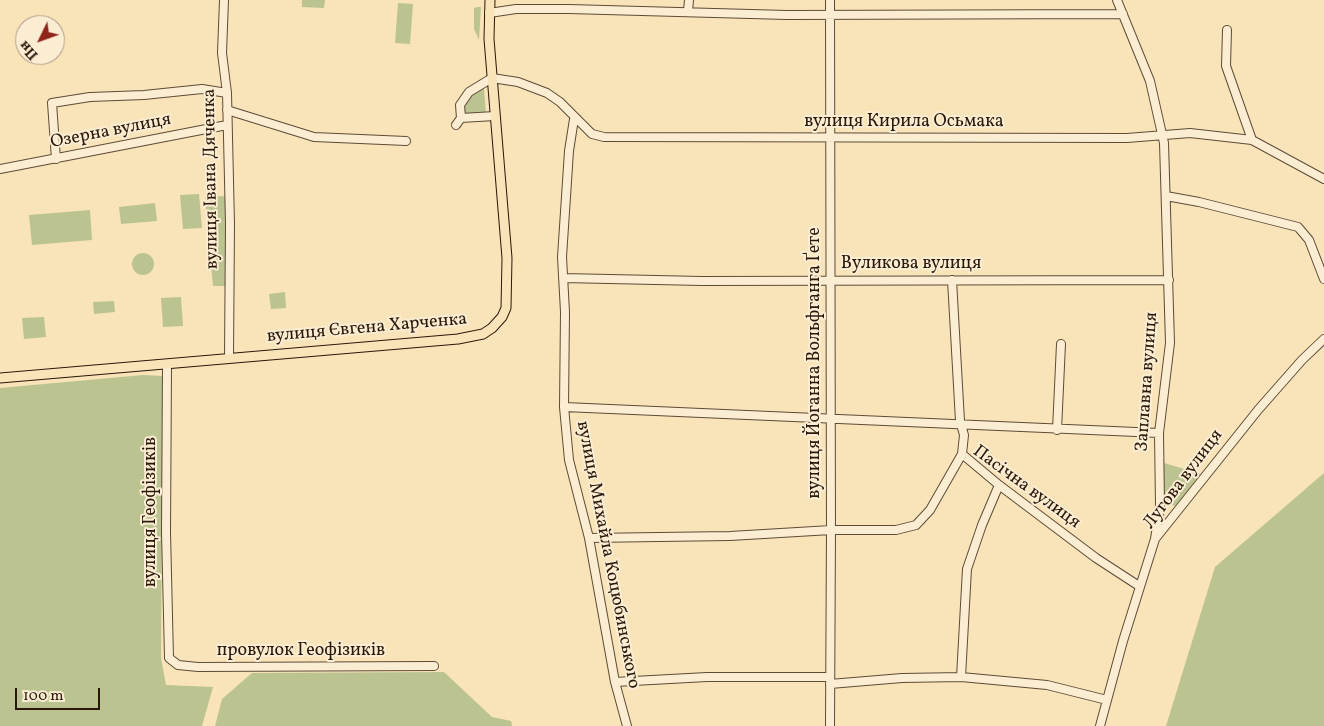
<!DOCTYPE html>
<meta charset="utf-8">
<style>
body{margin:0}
#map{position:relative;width:1324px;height:726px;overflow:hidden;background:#f9e3b9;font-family:Vollkorn,serif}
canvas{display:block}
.north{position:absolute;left:15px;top:15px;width:50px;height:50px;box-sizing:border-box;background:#fbedd2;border:1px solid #a79882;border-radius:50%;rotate:228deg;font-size:14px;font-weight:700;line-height:20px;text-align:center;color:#2a180b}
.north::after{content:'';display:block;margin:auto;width:18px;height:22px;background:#8f2418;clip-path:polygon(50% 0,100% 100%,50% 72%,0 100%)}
.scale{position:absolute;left:15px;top:688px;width:85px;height:22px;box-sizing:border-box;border:2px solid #2a180b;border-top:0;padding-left:6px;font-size:15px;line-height:18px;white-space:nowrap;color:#2a180b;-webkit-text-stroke:4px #fbedd2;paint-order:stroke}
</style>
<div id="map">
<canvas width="1324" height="726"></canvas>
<div class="north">Пн</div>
<div class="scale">100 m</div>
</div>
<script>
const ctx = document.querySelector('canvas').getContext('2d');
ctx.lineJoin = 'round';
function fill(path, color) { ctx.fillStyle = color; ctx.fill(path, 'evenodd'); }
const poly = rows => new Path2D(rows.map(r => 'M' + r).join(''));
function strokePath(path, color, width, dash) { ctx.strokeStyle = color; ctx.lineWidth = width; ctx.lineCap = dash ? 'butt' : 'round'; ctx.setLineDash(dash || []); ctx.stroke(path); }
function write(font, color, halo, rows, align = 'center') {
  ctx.font = font + ' Vollkorn,serif'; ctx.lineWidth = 4; ctx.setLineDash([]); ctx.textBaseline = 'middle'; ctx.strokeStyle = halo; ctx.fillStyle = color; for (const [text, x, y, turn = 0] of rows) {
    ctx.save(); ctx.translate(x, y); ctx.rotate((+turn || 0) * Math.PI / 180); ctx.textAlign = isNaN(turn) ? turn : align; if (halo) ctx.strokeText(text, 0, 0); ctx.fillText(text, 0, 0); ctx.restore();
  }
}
const green = poly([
 [302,0,325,0,324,8,302,7],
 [398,3,413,4,410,44,395,43],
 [477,7,481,7,479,40,474,29,474,8],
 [480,89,484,89,486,114,465,116,465,101,473,92],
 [199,194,202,228,183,229,180,195],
 [226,196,226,286,213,286,205,197],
 [155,203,157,221,121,224,119,207],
 [90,210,92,240,32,245,29,215],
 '132 264a11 11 0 1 1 22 0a11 11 0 1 1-22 0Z',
 [285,292,286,308,271,309,269,294],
 [181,297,183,326,163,327,161,298],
 [114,301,115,312,94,314,93,302],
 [44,317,46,337,24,339,22,318],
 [143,375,163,376,161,658,166,685,213,687,202,726,0,726,0,388],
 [1161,462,1201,474,1175,506,1163,502],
 [1324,473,1324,726,1166,726,1215,567],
 [444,672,492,717,511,721,512,726,215,726,222,699,252,673]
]);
const minor = poly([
 [224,0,222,53,227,93,230,224,229,358],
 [1117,0,1150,81,1164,143,1170,343,1159,433,1160,506,1155,539],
 [688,11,689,0],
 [489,13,516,9,569,9,787,15,1123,14],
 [1227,30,1226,66,1252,140],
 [227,110,314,137,406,141],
 [461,118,460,105,469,92,492,78,518,82,547,93,560,102,592,134,604,137,1127,138,1190,133,1252,140,1324,179],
 [574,119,569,151,562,257,565,312,564,407,569,460,589,538,615,682,627,726],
 [456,125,461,118,495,116],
 [56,159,52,103,90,97,144,95,202,89,227,93],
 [0,169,227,125],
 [1166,196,1199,202,1298,227,1309,240,1324,279],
 [563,278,702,281,1169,280],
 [167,365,166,532,169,658,178,665,198,667,434,666],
 [564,407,1159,433],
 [1057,430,1061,344],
 [962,454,999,485,1096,558,1139,586],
 [589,538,730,536,831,530,896,530,916,525,930,510,962,454,964,435,960,421,952,280],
 [961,677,967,569,982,525,999,485],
 [615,682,707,677,830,677],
 [830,684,902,678,961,677,1047,685,1107,700],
 [830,726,831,530,830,0],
 [1100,726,1123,641,1155,539,1258,410,1302,360,1324,339]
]);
const major = poly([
 [0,378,458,339,483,334,492,328,502,317,506,308,507,258,489,39,490,0]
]);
const streetNames = [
 ["вулиця Кирила Осьмака",904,123],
 ["Озерна вулиця",111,132,-11],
 ["вулиця Івана Дяченка",212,179,-91],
 ["Вуликова вулиця",911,265],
 ["вулиця Євгена Харченка",367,329,-5],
 ["вулиця Йоганна Вольфганга Ґете",816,363,-90],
 ["Заплавна вулиця",1148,382,-86],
 ["Лугова вулиця",1184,480,-53],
 ["Пасічна вулиця",1026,488,36],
 ["вулиця Геофізиків",152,512,-90],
 ["вулиця Михайла Коцюбинського",607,555,79],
 ["провулок Геофізиків",301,652]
];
fill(green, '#bbc491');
strokePath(minor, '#5e4b36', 10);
strokePath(major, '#2a180b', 11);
strokePath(minor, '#fbedd2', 8);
strokePath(major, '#f9e3b9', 9);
write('18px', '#2a180b', '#fbedd2', streetNames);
</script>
